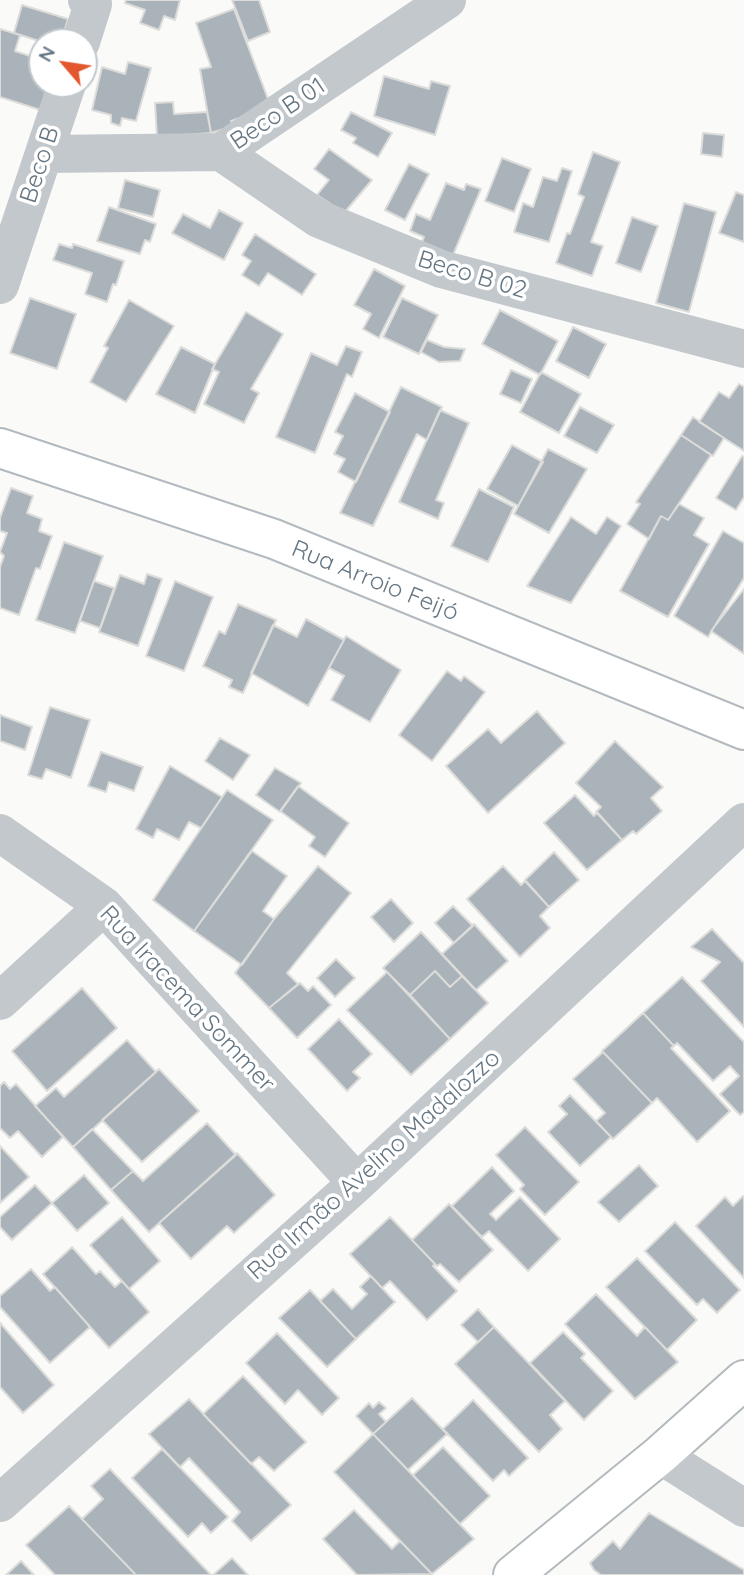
<!DOCTYPE html>
<meta charset="utf-8">
<style>
body{margin:0}
#map{position:relative;width:744px;height:1575px;overflow:hidden;background:#fafaf8;font-family:Quicksand,sans-serif}
canvas{display:block}
.north{position:absolute;left:28px;top:28px;width:70px;height:70px;box-sizing:border-box;background:#fff;border:2px solid #c1c8cd;border-radius:50%;rotate:299deg;font-size:19px;font-weight:700;line-height:28px;text-align:center;color:#657683}
.north::after{content:'';display:block;margin:auto;width:24px;height:32px;background:#e4572e;clip-path:polygon(50% 0,100% 100%,50% 72%,0 100%)}
</style>
<div id="map">
<canvas width="744" height="1575"></canvas>
<div class="north">N</div>
</div>
<script>
const ctx = document.querySelector('canvas').getContext('2d');
ctx.lineJoin = 'round';
function fill(path, color) { ctx.fillStyle = color; ctx.fill(path, 'evenodd'); }
const poly = rows => new Path2D(rows.map(r => 'M' + r).join(''));
function strokePath(path, color, width, dash) { ctx.strokeStyle = color; ctx.lineWidth = width; ctx.lineCap = dash ? 'butt' : 'round'; ctx.setLineDash(dash || []); ctx.stroke(path); }
function write(font, color, halo, rows, align = 'center') {
  ctx.font = font + ' Quicksand,sans-serif'; ctx.lineWidth = 7; ctx.setLineDash([]); ctx.textBaseline = 'middle'; ctx.strokeStyle = halo; ctx.fillStyle = color; for (const [text, x, y, turn = 0] of rows) {
    ctx.save(); ctx.translate(x, y); ctx.rotate((+turn || 0) * Math.PI / 180); ctx.textAlign = isNaN(turn) ? turn : align; if (halo) ctx.strokeText(text, 0, 0); ctx.fillText(text, 0, 0); ctx.restore();
  }
}
const building = poly([
 [126,0,180,0,175,20,164,16,159,30,140,23,145,10,125,3,126,0],
 [232,0,259,0,270,32,248,41,232,0],
 [22,5,68,19,61,42,42,42,14,33,22,5],
 [234,9,271,107,231,121,233,126,211,133,200,69,211,67,196,23,234,9],
 [0,29,20,35,15,51,42,60,42,84,66,84,56,115,0,97,0,29],
 [128,62,151,68,136,121,122,118,120,126,111,123,111,115,92,110,102,67,125,74,128,62],
 [384,76,429,89,431,81,450,86,435,135,374,116,384,76],
 [173,102,174,114,207,112,211,133,157,137,155,103,173,102],
 [351,112,392,133,378,157,353,143,356,138,341,130,351,112],
 [703,133,724,135,722,157,701,154,703,133],
 [329,149,372,180,344,213,317,195,329,180,314,169,329,149],
 [593,152,620,162,591,242,603,246,592,276,556,263,567,233,570,234,584,197,578,194,593,152],
 [502,158,531,169,514,212,485,201,502,158],
 [409,164,429,174,405,220,385,210,409,164],
 [562,168,572,171,549,242,514,232,523,203,533,207,543,177,557,181,562,168],
 [125,180,160,190,153,217,118,208,125,180],
 [446,183,464,190,466,184,481,189,453,255,422,242,424,237,410,231,416,214,430,220,446,183],
 [736,192,744,195,744,242,719,233,736,192],
 [684,203,716,212,689,312,656,303,684,203],
 [109,207,156,224,150,242,145,240,140,254,97,241,109,207],
 [219,210,243,223,224,260,172,233,183,214,210,228,219,210],
 [632,217,658,226,641,272,616,263,632,217],
 [255,234,316,274,302,295,268,273,259,286,242,275,251,261,242,255,255,234],
 [59,244,72,248,73,244,124,261,116,285,113,284,107,302,85,294,92,273,53,260,59,244],
 [374,269,405,286,379,338,363,329,371,314,354,305,374,269],
 [30,298,76,314,57,369,10,353,30,298],
 [402,298,438,315,419,354,383,337,402,298],
 [129,300,174,326,126,402,90,382,108,348,104,346,129,300],
 [500,310,558,341,540,375,482,344,500,310],
 [246,312,283,334,251,389,259,393,244,423,204,404,219,372,212,369,246,312],
 [573,327,606,344,589,378,556,361,573,327],
 [427,340,444,347,465,349,460,361,439,362,421,352,427,340],
 [346,346,362,352,352,377,347,374,315,453,276,437,311,353,337,365,346,346],
 [181,347,215,364,195,413,156,394,181,347],
 [511,370,532,379,521,403,500,394,511,370],
 [541,372,581,394,559,433,520,412,541,372],
 [739,384,744,387,744,451,699,422,719,392,729,398,739,384],
 [401,387,442,407,427,440,417,434,373,526,340,513,401,387],
 [355,393,390,412,356,482,338,472,345,459,334,454,343,436,335,432,355,393],
 [580,407,614,425,597,453,564,436,580,407],
 [440,410,469,423,436,500,444,503,438,519,399,502,440,410],
 [693,417,724,438,713,456,681,435,693,417],
 [681,435,711,455,668,520,661,516,649,539,627,524,640,504,636,502,681,435],
 [512,445,543,462,518,506,487,489,512,445],
 [548,449,587,469,549,533,514,514,548,449],
 [742,456,744,457,744,497,736,510,716,498,742,456],
 [11,488,33,496,27,513,42,519,39,531,52,536,40,569,36,568,19,615,0,608,0,567,4,556,0,552,7,533,0,531,0,518,11,488],
 [479,489,514,507,488,562,451,546,479,489],
 [679,504,704,518,694,535,709,544,668,617,620,591,661,516,668,520,679,504],
 [571,517,596,534,607,517,621,526,571,603,527,586,571,517],
 [723,531,744,543,744,578,708,637,674,616,723,531],
 [64,542,103,556,75,633,36,620,64,542],
 [147,574,162,579,138,646,99,632,120,575,144,584,147,574],
 [94,581,114,588,100,628,80,621,94,581],
 [175,581,213,597,184,671,146,656,175,581],
 [744,589,744,654,711,631,744,589],
 [238,604,276,620,243,693,229,687,232,680,203,666,219,631,225,634,238,604],
 [306,619,344,640,308,706,251,673,273,625,297,637,306,619],
 [346,636,401,670,370,722,331,700,344,676,329,668,346,636],
 [447,671,461,681,464,676,485,692,432,761,399,735,447,671],
 [50,707,90,720,71,778,46,769,42,779,28,775,50,707],
 [537,711,565,743,488,813,446,766,488,729,501,743,537,711],
 [0,715,32,727,25,750,0,741,0,715],
 [220,738,250,755,233,780,205,761,220,738],
 [615,741,663,787,651,798,662,811,636,834,633,831,622,840,596,812,601,807,576,783,615,741],
 [101,752,143,767,134,791,109,782,106,792,88,786,101,752],
 [170,766,222,797,201,828,189,822,179,840,157,829,153,838,136,829,170,766],
 [275,768,301,783,280,812,256,795,275,768],
 [298,786,349,823,325,857,309,846,315,837,280,811,298,786],
 [227,790,273,820,194,931,153,900,227,790],
 [575,795,594,816,597,812,622,840,587,870,544,823,575,795],
 [252,851,287,876,263,911,274,919,242,965,194,931,252,851],
 [554,852,579,880,549,907,525,880,554,852],
 [318,866,351,893,287,973,298,984,269,1008,235,973,274,919,318,866],
 [503,866,521,885,525,881,549,907,540,916,550,928,520,957,467,899,503,866],
 [391,899,413,923,394,942,371,917,391,899],
 [453,906,473,926,454,943,435,923,453,906],
 [474,924,508,961,476,990,442,954,474,924],
 [712,929,744,963,744,1027,701,981,720,962,691,947,712,929],
 [421,932,462,976,450,987,435,971,410,995,383,968,421,932],
 [336,959,355,978,335,997,317,978,336,959],
 [435,971,450,987,462,976,488,1003,450,1039,410,995,435,971],
 [387,972,450,1039,411,1075,347,1010,387,972],
 [682,977,744,1042,744,1112,740,1115,720,1094,739,1076,730,1066,713,1081,677,1043,674,1046,643,1013,682,977],
 [300,983,308,991,313,986,331,1005,297,1038,269,1008,300,983],
 [82,988,117,1028,47,1091,12,1051,82,988],
 [643,1013,674,1046,671,1048,730,1111,697,1142,657,1098,652,1103,602,1051,643,1013],
 [339,1019,372,1054,353,1072,360,1078,347,1091,308,1049,339,1019],
 [127,1040,156,1072,73,1147,35,1106,56,1088,64,1097,127,1040],
 [603,1052,652,1103,613,1139,596,1121,605,1113,573,1079,603,1052],
 [159,1069,199,1111,142,1162,102,1120,159,1069],
 [4,1082,10,1089,16,1084,63,1137,42,1157,18,1131,10,1138,0,1128,0,1086,4,1082],
 [570,1095,611,1137,580,1166,548,1132,567,1114,559,1106,570,1095],
 [207,1123,236,1155,149,1232,111,1190,133,1171,143,1181,207,1123],
 [525,1127,579,1182,545,1215,520,1189,524,1185,496,1155,525,1127],
 [92,1129,133,1171,111,1190,73,1147,92,1129],
 [0,1146,29,1177,0,1203,0,1146],
 [237,1153,275,1195,234,1233,227,1226,191,1259,159,1223,237,1153],
 [639,1165,658,1186,619,1222,598,1202,639,1165],
 [492,1167,514,1191,490,1214,496,1220,520,1197,560,1239,528,1271,489,1231,482,1237,452,1206,492,1167],
 [84,1175,109,1203,77,1231,52,1203,84,1175],
 [35,1185,52,1203,12,1240,0,1227,0,1217,35,1185],
 [743,1196,744,1197,744,1278,696,1226,725,1197,733,1206,743,1196],
 [449,1204,493,1250,459,1282,440,1264,437,1266,412,1240,449,1204],
 [122,1217,160,1261,129,1289,90,1245,122,1217],
 [390,1217,435,1264,433,1266,457,1291,427,1320,390,1281,382,1288,350,1254,390,1217],
 [675,1222,740,1290,717,1313,703,1299,697,1305,645,1251,675,1222],
 [72,1247,96,1274,100,1271,115,1287,122,1281,149,1312,109,1348,43,1274,72,1247],
 [637,1258,697,1320,667,1350,606,1287,637,1258],
 [31,1269,50,1291,55,1287,90,1327,50,1363,0,1307,0,1296,31,1269],
 [371,1276,395,1302,356,1339,320,1301,333,1289,352,1309,367,1294,360,1287,371,1276],
 [310,1290,356,1339,327,1367,279,1318,310,1290],
 [596,1294,637,1336,645,1327,678,1362,635,1399,565,1324,596,1294],
 [478,1309,494,1327,478,1342,461,1325,478,1309],
 [0,1323,54,1385,23,1413,0,1387,0,1323],
 [494,1327,565,1401,550,1415,562,1429,539,1452,455,1364,494,1327],
 [563,1332,585,1354,581,1358,613,1391,584,1420,530,1363,563,1332],
 [277,1333,339,1398,322,1415,298,1390,285,1404,246,1363,277,1333],
 [243,1376,306,1442,274,1471,259,1457,251,1464,203,1414,243,1376],
 [412,1398,447,1434,408,1470,373,1434,412,1398],
 [189,1399,291,1505,251,1541,232,1521,240,1512,189,1458,180,1467,149,1434,189,1399],
 [473,1400,528,1458,509,1476,504,1470,493,1481,443,1429,473,1400],
 [379,1402,386,1408,379,1414,386,1422,373,1434,356,1416,369,1403,373,1408,379,1402],
 [373,1434,474,1539,432,1574,334,1472,373,1434],
 [443,1447,490,1496,460,1524,413,1475,443,1447],
 [162,1449,228,1517,211,1533,202,1523,188,1537,132,1478,162,1449],
 [110,1469,211,1575,136,1575,82,1519,103,1499,91,1486,110,1469],
 [69,1506,82,1519,136,1575,55,1575,26,1545,69,1506],
 [354,1510,392,1549,400,1541,432,1574,357,1575,323,1539,354,1510],
 [649,1513,744,1570,744,1575,601,1575,594,1570,590,1563,613,1541,620,1549,649,1513],
 [232,1558,248,1575,213,1575,232,1558],
 [21,1561,34,1575,6,1575,21,1561]
]);
const street = poly([
 [81,42,93,4,87,0],
 [221,152,319,219,441,269,744,349],
 [44,154,221,152,447,0],
 [0,285,67,84],
 [0,833,104,906,357,1183],
 [0,1001,104,906],
 [660,1455,744,1508],
 [0,1503,357,1183,744,822]
]);
const secondary = poly([
 [0,448,274,539,744,730],
 [513,1575,660,1455,744,1380]
]);
const streetNames = [
 ["Beco B 01",278,114,-34],
 ["Beco B",40,165,-72],
 ["Beco B 02",472,275,17],
 ["Rua Arroio Feijó",375,581,22],
 ["Rua Iracema Sommer",187,999,47],
 ["Rua Irmão Avelino Madalozzo",374,1165,-42]
];
fill(building, '#aab3b9');
strokePath(building, '#dcdcda', 2);
strokePath(secondary, '#b3babf', 42);
strokePath(street, '#c3c8cc', 38);
strokePath(secondary, '#fff', 38);
write('24px', '#657683', '#fff', streetNames);
</script>
